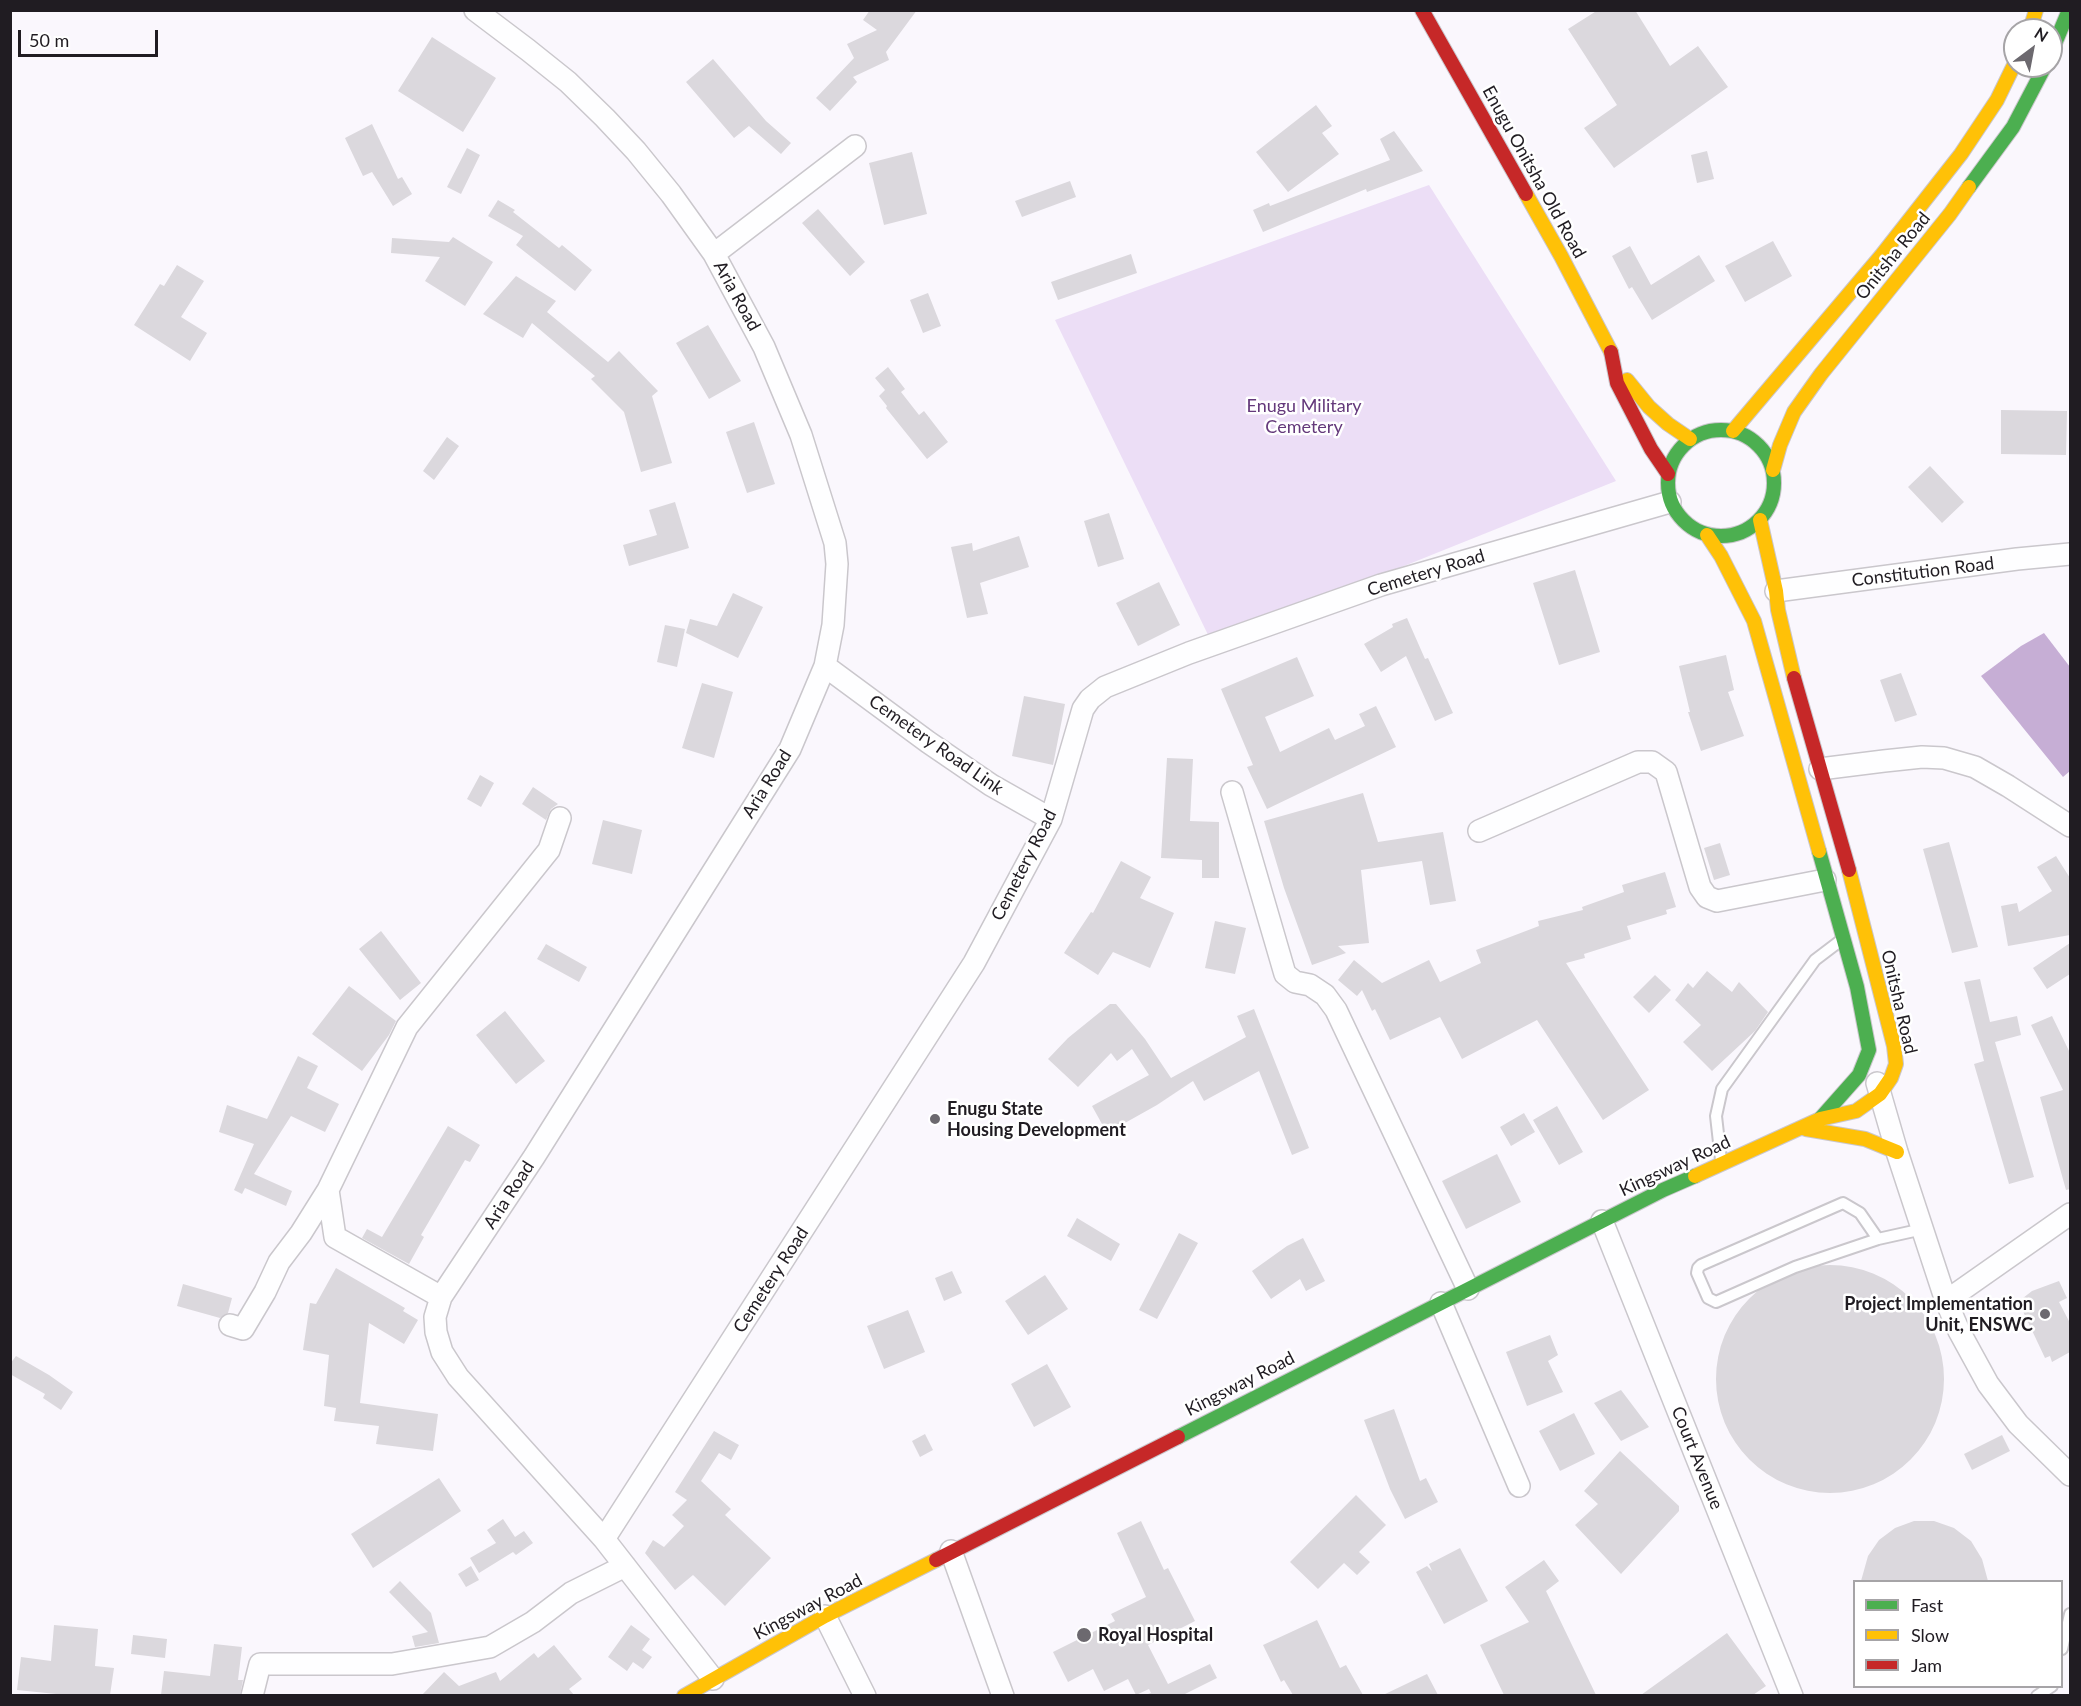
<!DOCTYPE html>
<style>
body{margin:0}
#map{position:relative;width:2081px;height:1706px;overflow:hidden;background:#faf7fd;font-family:Lato,sans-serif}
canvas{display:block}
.frame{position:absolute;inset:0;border:12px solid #201c22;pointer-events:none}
.legend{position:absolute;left:1853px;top:1580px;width:210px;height:108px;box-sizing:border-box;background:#fff;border:2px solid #a6a4a7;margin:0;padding:8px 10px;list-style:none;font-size:18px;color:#201c22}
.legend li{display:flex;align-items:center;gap:12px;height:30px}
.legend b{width:30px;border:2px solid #a6a4a7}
.north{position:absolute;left:2003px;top:18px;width:60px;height:60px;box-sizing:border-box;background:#fff;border:2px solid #a6a4a7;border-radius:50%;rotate:32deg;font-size:16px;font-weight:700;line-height:24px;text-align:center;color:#201c22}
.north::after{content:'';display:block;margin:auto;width:21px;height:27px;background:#6c696f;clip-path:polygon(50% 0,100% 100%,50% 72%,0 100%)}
.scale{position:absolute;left:18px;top:30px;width:140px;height:27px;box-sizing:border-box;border:3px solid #201c22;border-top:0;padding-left:8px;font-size:18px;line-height:21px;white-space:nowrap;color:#201c22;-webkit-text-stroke:4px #fff;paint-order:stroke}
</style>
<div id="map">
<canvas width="2081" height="1706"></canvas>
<div class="frame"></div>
<ul class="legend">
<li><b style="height:8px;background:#4caf50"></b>Fast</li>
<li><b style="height:8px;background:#ffc107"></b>Slow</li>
<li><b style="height:8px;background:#c62828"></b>Jam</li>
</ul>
<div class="north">N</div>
<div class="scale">50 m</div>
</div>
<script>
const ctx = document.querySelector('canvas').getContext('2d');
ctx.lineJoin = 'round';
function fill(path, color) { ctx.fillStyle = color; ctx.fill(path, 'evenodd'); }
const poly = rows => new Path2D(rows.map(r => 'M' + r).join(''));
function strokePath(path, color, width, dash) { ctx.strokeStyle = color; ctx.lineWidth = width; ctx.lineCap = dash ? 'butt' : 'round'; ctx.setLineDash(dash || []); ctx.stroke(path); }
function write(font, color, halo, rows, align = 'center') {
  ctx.font = font + ' Lato,sans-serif'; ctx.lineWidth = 5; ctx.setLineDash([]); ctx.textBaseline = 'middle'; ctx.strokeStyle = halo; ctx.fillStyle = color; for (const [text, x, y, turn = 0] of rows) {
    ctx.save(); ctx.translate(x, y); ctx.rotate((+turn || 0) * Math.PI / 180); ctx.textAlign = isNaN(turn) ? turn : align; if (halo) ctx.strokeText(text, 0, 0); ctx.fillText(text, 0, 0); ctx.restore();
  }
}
const green = poly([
 [1429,185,1616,481,1212,643,1055,320]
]);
const water = poly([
 [2044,633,2070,667,2070,771,2063,777,1981,676,2021,646]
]);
const building = poly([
 [870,10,917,10,886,52,889,60,853,77,857,82,830,111,816,98,854,58,847,44,877,30,863,20],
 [1598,10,1635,10,1670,66,1698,46,1728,87,1614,168,1584,128,1617,105,1568,29],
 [432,37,496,78,463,132,398,91],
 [713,59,766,121,791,143,781,154,749,126,734,138,686,82],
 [1316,105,1332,126,1322,133,1339,154,1288,192,1256,152],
 [372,124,398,179,402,177,412,194,393,206,372,172,363,176,345,138],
 [1394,131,1423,171,1367,192,1366,189,1263,232,1253,210,1269,203,1270,206,1390,160,1380,139],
 [467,148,480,155,461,194,447,187],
 [1707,151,1714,179,1697,183,1691,155],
 [912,152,927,214,884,225,869,163],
 [1070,181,1076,197,1022,217,1015,201],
 [498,200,515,210,513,212,559,248,562,245,592,270,575,291,516,245,523,236,488,216],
 [818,209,865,262,850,276,802,223],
 [453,237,493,262,465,306,425,281,440,257,391,253,392,238,449,242],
 [1773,241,1792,276,1745,302,1725,266],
 [1630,246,1651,285,1699,255,1715,281,1652,320,1632,287,1629,289,1612,256],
 [1131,254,1137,273,1058,300,1051,282],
 [177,265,204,281,181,317,207,333,190,361,134,325,160,284,164,286],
 [516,276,556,301,547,312,608,362,619,351,658,391,652,396,672,463,641,472,624,412,591,379,595,376,532,323,523,338,483,314],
 [928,293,941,326,923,333,910,300],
 [708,325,741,381,709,399,676,343],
 [888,367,905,389,901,392,919,415,924,411,948,442,927,459,886,408,887,406,879,396,885,390,875,378],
 [2001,410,2067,411,2066,455,2001,454],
 [754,422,775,484,747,493,726,432],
 [447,437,459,446,434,480,423,471],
 [1930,466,1964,502,1942,523,1908,487],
 [675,502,689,548,629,566,623,545,657,535,649,510],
 [1109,513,1124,559,1098,567,1084,521],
 [1019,536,1029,567,980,583,988,614,967,618,951,547,972,543,973,551],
 [1575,570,1600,652,1559,665,1533,583],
 [1159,582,1180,625,1138,646,1116,603],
 [733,593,763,607,738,658,686,633,690,619,717,626],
 [1407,618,1425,659,1428,658,1453,713,1435,721,1406,656,1381,672,1364,644,1393,627,1392,624],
 [665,625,685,629,677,667,657,662],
 [1726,655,1734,690,1728,692,1744,736,1701,751,1688,712,1690,712,1679,666],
 [1297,657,1314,696,1265,717,1280,752,1329,728,1335,740,1365,726,1359,714,1376,706,1396,747,1267,809,1247,767,1253,765,1221,689],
 [1901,673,1917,715,1895,722,1880,680],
 [702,683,733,692,714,758,682,748],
 [1024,696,1065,704,1053,765,1012,756],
 [1167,758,1193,759,1190,821,1219,822,1219,878,1202,878,1202,860,1161,858],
 [480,775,494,783,481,807,467,799],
 [533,787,558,804,551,809,546,820,522,804],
 [1363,793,1378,842,1443,832,1456,901,1430,905,1422,861,1361,870,1369,943,1338,946,1346,953,1312,965,1284,888,1264,821],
 [603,820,642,830,632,874,592,864],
 [1949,842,1978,947,1952,953,1923,849],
 [1720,843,1730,875,1714,880,1704,848],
 [2056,856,2070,878,2070,935,2008,946,2001,906,2017,903,2019,912,2052,891,2037,867],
 [1121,861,1151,877,1140,898,1174,913,1150,968,1113,952,1098,975,1064,953,1091,912,1093,913],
 [1665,872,1676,907,1666,910,1667,914,1627,926,1631,939,1584,954,1585,958,1566,963,1649,1090,1603,1120,1537,1020,1462,1059,1440,1017,1390,1040,1375,1009,1372,1011,1362,990,1357,996,1338,980,1354,960,1382,983,1429,960,1440,982,1481,963,1476,950,1539,926,1538,921,1583,910,1582,907,1624,892,1622,885],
 [1215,921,1246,928,1235,974,1205,968],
 [381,931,421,983,400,1000,359,949],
 [2070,943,2070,974,2047,989,2033,968],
 [546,944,587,967,579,982,537,959],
 [1707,971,1732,992,1739,982,1768,1012,1755,1031,1712,1071,1683,1042,1701,1025,1675,1000,1688,983,1693,988],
 [1655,975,1671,990,1649,1013,1633,997],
 [1980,979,1990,1022,2017,1016,2021,1035,1995,1042,2034,1177,2009,1184,1974,1064,1984,1061,1964,982],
 [349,986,396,1021,389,1035,362,1071,312,1034],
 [1110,1004,1116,1004,1145,1039,1171,1078,1246,1037,1237,1016,1254,1009,1309,1148,1292,1155,1259,1071,1204,1101,1193,1081,1157,1105,1107,1133,1092,1106,1149,1075,1132,1049,1117,1061,1111,1053,1078,1087,1048,1059,1068,1038],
 [505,1011,545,1061,516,1084,476,1035],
 [2052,1016,2070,1053,2070,1189,2066,1190,2040,1097,2063,1090,2031,1025],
 [298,1056,318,1066,307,1088,339,1104,325,1132,291,1116,254,1174,292,1191,286,1206,245,1188,242,1194,234,1190,254,1144,219,1132,227,1105,267,1119],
 [1557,1106,1583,1152,1559,1165,1533,1120],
 [1524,1113,1535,1132,1511,1146,1500,1127],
 [448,1126,480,1145,470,1162,465,1160,421,1235,424,1237,409,1264,362,1238,367,1229,382,1237],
 [1497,1154,1521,1202,1466,1229,1442,1181],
 [1077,1218,1120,1244,1111,1261,1067,1236],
 [1179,1233,1198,1243,1157,1319,1139,1310],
 [1303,1238,1325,1281,1306,1291,1300,1279,1271,1299,1252,1271,1287,1246],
 '1716 1379a114 114 0 1 1 228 0a114 114 0 1 1-228 0Z',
 [336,1268,405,1308,403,1311,418,1320,404,1344,369,1323,360,1403,438,1414,433,1451,376,1444,379,1426,334,1421,336,1408,324,1406,329,1355,303,1350,310,1303,316,1304],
 [952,1271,962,1293,944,1301,935,1278],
 [1045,1275,1068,1309,1028,1335,1005,1301],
 [2059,1281,2067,1298,2059,1302,2070,1323,2070,1352,2052,1362,2050,1356,2045,1358,2020,1305,2025,1302,2023,1298,2032,1291],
 [183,1284,232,1298,228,1313,220,1318,177,1306],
 [908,1310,925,1352,884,1369,867,1326],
 [1550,1335,1558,1355,1548,1361,1563,1392,1527,1406,1506,1352],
 [16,1356,49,1375,73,1392,61,1410,43,1398,45,1394,10,1374,10,1364],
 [1047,1364,1071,1407,1034,1427,1011,1384],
 [1621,1390,1649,1427,1621,1441,1594,1403],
 [1394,1409,1420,1481,1426,1478,1438,1502,1405,1519,1390,1489,1364,1420],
 [1574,1413,1595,1454,1560,1471,1539,1431],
 [714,1431,739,1445,731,1460,719,1453,701,1481,731,1509,725,1515,771,1558,725,1606,693,1575,675,1590,645,1553,653,1540,664,1547,684,1526,672,1515,687,1500,675,1492],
 [925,1434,933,1450,920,1457,912,1441],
 [2002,1435,2010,1451,1972,1470,1964,1454],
 [1620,1451,1679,1506,1679,1511,1621,1574,1575,1525,1598,1504,1584,1491],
 [439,1478,461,1511,373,1568,351,1534],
 [1356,1495,1386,1525,1359,1552,1370,1562,1357,1575,1344,1563,1318,1589,1290,1562],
 [503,1519,515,1537,524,1531,533,1543,516,1555,513,1552,479,1573,470,1558,496,1543,487,1530],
 [1141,1521,1164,1570,1168,1568,1195,1621,1148,1645,1168,1684,1210,1664,1217,1678,1183,1695,1145,1695,1151,1693,1149,1689,1136,1695,1128,1679,1104,1691,1093,1669,1068,1682,1053,1652,1115,1621,1111,1614,1146,1597,1117,1533],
 [1914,1521,1934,1521,1954,1528,1971,1541,1982,1559,1988,1581,1861,1581,1868,1556,1879,1540,1895,1528],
 [1460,1548,1488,1601,1444,1624,1416,1572,1427,1566,1432,1571,1429,1564],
 [1544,1560,1559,1581,1546,1591,1596,1695,1504,1695,1480,1645,1529,1622,1505,1587],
 [471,1566,479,1580,466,1587,458,1574],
 [400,1581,431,1613,439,1643,415,1647,412,1636,428,1632,389,1592],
 [1317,1620,1340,1668,1346,1665,1363,1695,1293,1695,1284,1680,1281,1682,1263,1645],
 [54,1625,98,1629,95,1666,114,1668,110,1695,66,1695,17,1690,21,1657,51,1661],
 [631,1625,650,1639,642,1650,652,1657,643,1669,633,1662,627,1671,608,1657],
 [1727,1633,1766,1686,1753,1695,1641,1695],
 [133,1635,167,1639,165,1658,131,1654],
 [214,1644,242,1647,238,1680,243,1680,240,1695,161,1695,164,1671,210,1676],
 [554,1645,582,1679,569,1689,574,1695,422,1695,444,1672,459,1686,496,1672,500,1681,534,1653,538,1658],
 [1427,1674,1438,1695,1383,1695]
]);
const lane = poly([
 [1721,1160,1716,1116,1722,1089,1815,960,1840,941],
 [1878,1239,1860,1213,1843,1203,1701,1265,1698,1268,1697,1273,1708,1298,1716,1302,1795,1267,1878,1239,1923,1229],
 [2062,1649,2070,1614],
 [2037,1696,2052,1686]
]);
const street = poly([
 [475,10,528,50,568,82,605,118,636,151,671,194,714,254,764,347,801,435,835,543,837,564,833,625,825,666,790,749,534,1157,441,1297,435,1317,436,1332,442,1352,458,1377,604,1539,713,1679],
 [714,254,855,146],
 [1776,591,2017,559,2070,554],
 [825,666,928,742,991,785,1051,819],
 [1820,769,1884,761,1922,757,1944,758,1975,767,2008,786,2070,826],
 [1232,792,1285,974,1295,982,1310,985,1325,995,1336,1010,1468,1289],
 [1479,831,1638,762,1652,762,1666,772,1700,887,1707,897,1717,901,1825,880],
 [1877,1083,1897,1152,1946,1301,1959,1331,1988,1384,2018,1424,2070,1475],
 [1602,1221,1792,1696],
 [441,1297,335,1237,328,1190,407,1027,549,850,560,818],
 [1946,1301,2070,1214],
 [1441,1303,1519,1486],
 [230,1325,243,1329,265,1292,279,1262,301,1233,328,1190],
 [604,1539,974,963,1051,819,1083,709,1090,699,1105,687,1189,653,1381,585,1670,502],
 [951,1551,1003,1696],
 [825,1616,865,1696],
 [252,1696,260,1664,392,1664,490,1647,533,1622,571,1593,625,1566]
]);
const fast = poly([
 [2051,53,2069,10],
 [1969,187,2013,127,2045,66],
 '1668 483a53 53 0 1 1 106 0a53 53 0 1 1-106 0Z',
 [1819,851,1857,987,1869,1050,1859,1075,1820,1119],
 [1178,1437,1663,1190,1695,1176]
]);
const slow = poly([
 [2030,30,2036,10],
 [1526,194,1561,256,1611,352],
 [1627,380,1649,407,1668,424,1690,439],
 [1733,431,1881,256,1961,154,1997,100,2015,63],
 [1773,470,1780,445,1794,412,1821,374,1950,214,1969,187],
 [1760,520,1776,591,1778,610,1794,678],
 [1707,535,1721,556,1754,621,1819,851],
 [1806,1129,1865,1139,1897,1152],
 [1695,1176,1820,1119,1856,1111,1880,1094,1891,1078,1896,1064,1894,1046,1849,870],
 [684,1696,825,1616,936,1560]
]);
const jam = poly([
 [1422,10,1526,194],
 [1611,352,1617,383,1651,449,1668,474],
 [1794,678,1849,870],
 [936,1560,1178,1437]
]);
const markers = [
 [935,1119,6,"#6c696f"],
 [2045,1314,6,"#6c696f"],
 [1084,1635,8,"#6c696f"]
];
const streetNames = [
 ["Enugu Onitsha Old Road",1534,172,61],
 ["Onitsha Road",1893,256,-51],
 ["Aria Road",737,296,61],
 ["Constitution Road",1923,572,-7],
 ["Cemetery Road",1426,573,-17],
 ["Cemetery Road Link",936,745,35],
 ["Aria Road",767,784,-58],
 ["Cemetery Road",1024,865,-63],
 ["Onitsha Road",1899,1002,77],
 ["Kingsway Road",1675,1166,-25],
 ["Aria Road",509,1195,-57],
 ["Cemetery Road",771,1280,-57],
 ["Kingsway Road",1240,1384,-27],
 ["Court Avenue",1697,1458,68],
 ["Kingsway Road",808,1607,-28]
];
const parkNames = [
 ["Enugu Military",1304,406],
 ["Cemetery",1304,427]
];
const poiNames = [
 ["Enugu State",947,1109],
 ["Housing Development",947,1130],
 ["Project Implementation",2033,1304,"right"],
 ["Unit, ENSWC",2033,1325,"right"],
 ["Royal Hospital",1098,1635]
];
fill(green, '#ecdef6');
fill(water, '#c6aed5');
fill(building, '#dbd8dd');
strokePath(lane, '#cac7cc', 14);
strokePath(street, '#cac7cc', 24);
strokePath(fast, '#cac7cc', 16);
strokePath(slow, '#cac7cc', 16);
strokePath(jam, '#cac7cc', 16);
strokePath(lane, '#fefeff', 10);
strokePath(street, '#fefeff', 21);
strokePath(fast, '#4caf50', 14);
strokePath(slow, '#ffc107', 14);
strokePath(jam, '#c62828', 14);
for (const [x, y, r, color] of markers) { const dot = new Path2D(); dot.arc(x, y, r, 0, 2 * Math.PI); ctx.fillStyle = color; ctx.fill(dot); strokePath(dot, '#fff', 2); }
write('18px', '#201c22', '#fff', streetNames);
write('18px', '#64397b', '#fff', parkNames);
write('bold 18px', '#201c22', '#fff', poiNames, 'left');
</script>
